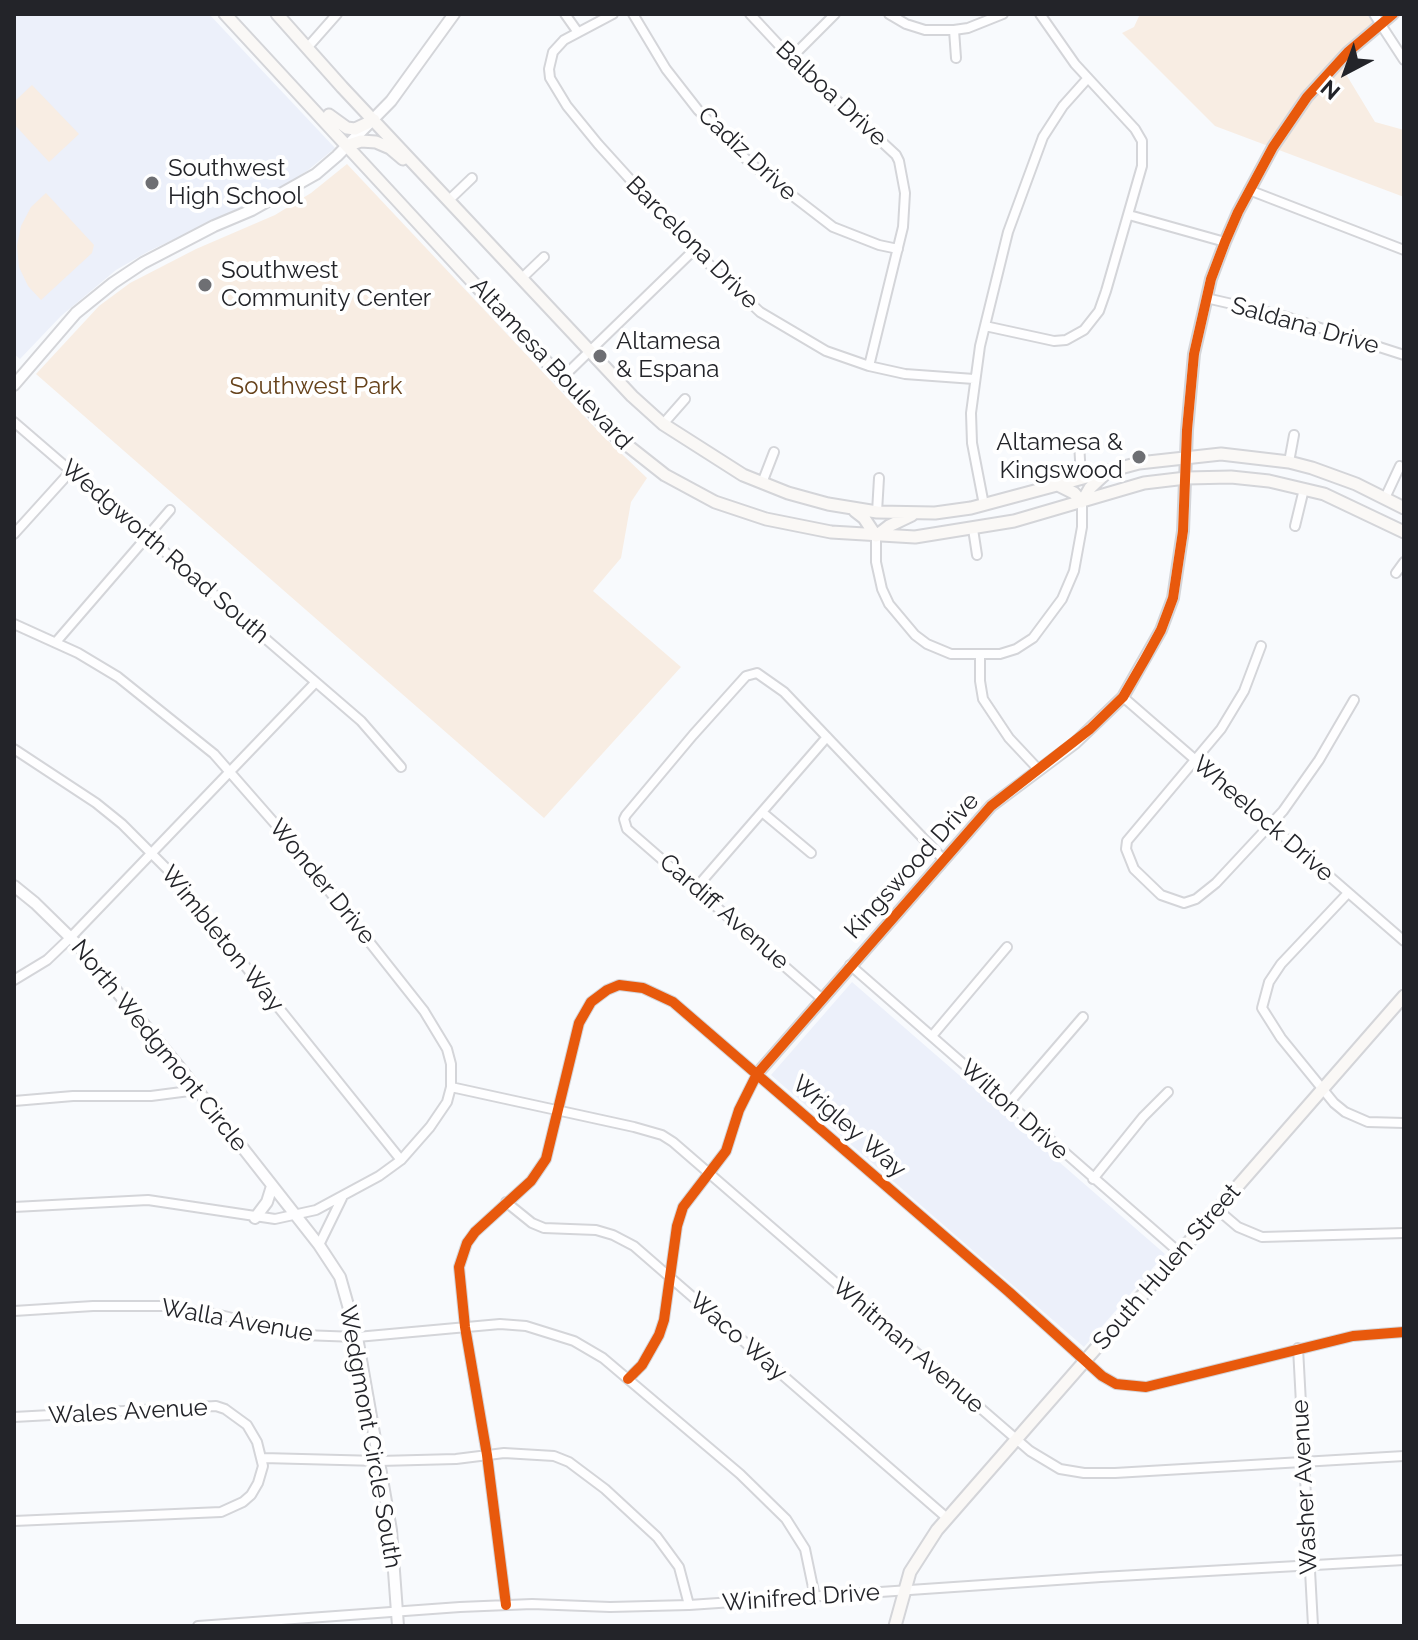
<!DOCTYPE html>
<style>
body{margin:0}
#map{position:relative;width:1418px;height:1640px;overflow:hidden;background:#f8fafd;font-family:Raleway,sans-serif}
canvas{display:block}
.frame{position:absolute;inset:0;border:16px solid #232429;pointer-events:none}
.north{position:absolute;left:1306px;top:32px;width:80px;height:80px;-webkit-text-stroke:6px #fff;paint-order:stroke;rotate:221deg;font-size:22px;font-weight:700;line-height:32px;text-align:center;color:#232429}
.north::after{content:'';display:block;margin:auto;width:28px;height:36px;background:#232429;clip-path:polygon(50% 0,100% 100%,50% 72%,0 100%)}
</style>
<div id="map">
<canvas width="1418" height="1640"></canvas>
<div class="frame"></div>
<div class="north">N</div>
</div>
<script>
const ctx = document.querySelector('canvas').getContext('2d');
ctx.lineJoin = 'round';
function fill(path, color) { ctx.fillStyle = color; ctx.fill(path, 'evenodd'); }
const poly = rows => new Path2D(rows.map(r => 'M' + r).join(''));
function strokePath(path, color, width, dash) { ctx.strokeStyle = color; ctx.lineWidth = width; ctx.lineCap = dash ? 'butt' : 'round'; ctx.setLineDash(dash || []); ctx.stroke(path); }
function write(font, color, halo, rows, align = 'center') {
  ctx.font = font + ' Raleway,sans-serif'; ctx.lineWidth = 8; ctx.setLineDash([]); ctx.textBaseline = 'middle'; ctx.strokeStyle = halo; ctx.fillStyle = color; for (const [text, x, y, turn = 0] of rows) {
    ctx.save(); ctx.translate(x, y); ctx.rotate((+turn || 0) * Math.PI / 180); ctx.textAlign = isNaN(turn) ? turn : align; if (halo) ctx.strokeText(text, 0, 0); ctx.fillText(text, 0, 0); ctx.restore();
  }
}
const built = poly([
 [14,14,209,14,335,148,307,171,271,194,149,251,116,270,61,316,20,359,14,354],
 [852,982,1165,1254,1084,1347,771,1075]
]);
const green = poly([
 [1140,14,1367,14,1376,24,1341,55,1344,71,1375,122,1404,130,1404,197,1215,126,1122,33,1134,27],
 [32,85,79,134,49,162,14,124,14,102],
 [347,164,602,435,647,478,631,502,621,558,593,591,681,667,544,818,36,374,99,306,130,283,196,249,275,215,311,193],
 [46,193,94,245,92,253,41,300,28,286,19,267,17,246,21,226,31,207]
]);
const minor = poly([
 [565,14,577,31],
 [613,14,564,40,553,52,549,69,550,78,567,106,598,144,694,250,760,312,826,351,869,366,905,374,974,379],
 [633,14,666,69,698,110,750,163,833,227,879,245,898,249],
 [750,14,791,58,896,155,899,161,905,193,903,227,869,366],
 [889,14,906,24,925,30,954,30],
 [1374,14,1404,60],
 [307,48,337,14],
 [791,58,835,14],
 [956,58,954,30,968,28,1003,14],
 [1249,190,1404,250],
 [449,200,472,178],
 [1129,215,1225,242],
 [521,279,544,257],
 [1206,298,1280,315,1404,355],
 [985,326,1054,341,1066,340,1084,330,1099,311,1106,291,1142,166,1142,141,1135,129,1075,64,1040,14],
 [561,379,694,250],
 [14,422,361,721,401,767],
 [663,424,685,399],
 [1079,442,1081,478],
 [1289,462,1294,435],
 [762,483,774,452],
 [1385,498,1400,466],
 [984,505,972,443,971,413,980,346,1008,232,1043,137,1063,106,1088,78],
 [877,512,879,478],
 [1295,526,1304,489],
 [973,529,977,555],
 [14,534,71,471],
 [876,536,876,562,882,589,889,604,915,635,927,644,951,654,1000,654,1016,649,1033,638,1062,599,1074,571,1082,527,1082,502],
 [1396,573,1404,562],
 [14,624,78,653,118,677,214,754,284,834,424,1011,447,1049,451,1064,451,1087,447,1102,430,1127,401,1160,379,1176,316,1210,275,1219,148,1200,14,1207],
 [56,642,170,510],
 [1261,646,1244,691,1221,729,1127,841,1126,849,1134,869,1161,895,1184,903,1196,899,1216,883,1283,811,1319,760,1354,700],
 [980,655,980,681,983,699,1009,738,1039,770],
 [1123,697,1404,941],
 [14,749,96,803,122,824,168,870,401,1160],
 [762,812,811,853],
 [696,888,827,737],
 [1348,893,1281,964,1269,982,1262,1008,1281,1038,1334,1103,1345,1112,1368,1122,1404,1123],
 [850,965,1180,1253],
 [14,980,47,960,71,937,315,683],
 [821,998,627,829,624,819,626,815,693,735,746,676,757,673,784,692,943,859],
 [932,1036,1007,947],
 [451,1087,634,1127,662,1135,673,1142,1030,1451,1060,1469,1084,1473,1115,1473,1404,1456],
 [14,1101,73,1096,151,1096,197,1090],
 [1008,1104,1083,1017],
 [1093,1179,1143,1117,1168,1092],
 [506,1202,532,1223,544,1228,596,1230,613,1235,634,1246,947,1518],
 [1218,1210,1238,1227,1262,1237,1404,1233],
 [319,1245,342,1198],
 [14,1311,93,1306,165,1306,220,1315,302,1335,357,1337,500,1324,526,1326,574,1341,603,1358,740,1474,786,1519,805,1549,815,1597],
 [1298,1348,1313,1626],
 [628,1379,642,1365,659,1335,664,1320,677,1226,683,1207,726,1151,739,1110,757,1074],
 [14,1417,216,1406,225,1409,247,1425,257,1442,263,1466,258,1483,251,1495,243,1502,221,1512,14,1521],
 [263,1458,379,1461,456,1459,504,1453,554,1456,569,1462,605,1489,657,1537,679,1567,689,1605],
 [506,1605,487,1455,465,1327,459,1267,467,1243,475,1232,531,1181,546,1159,579,1023,591,1002,607,990,619,985,643,988,673,1002,1009,1292,1102,1376,1116,1384,1146,1387,1353,1336,1404,1332],
 [198,1626,460,1607,532,1604,610,1607,689,1605,1101,1577,1404,1560]
]);
const tertiary = poly([
 [14,385,76,313,113,283,143,263,214,226,252,210,316,174,337,156,391,101,454,14],
 [14,886,35,903,79,946,180,1068,319,1245,340,1277,357,1337,391,1530,398,1626],
 [757,1074,991,806,1075,743,1123,697,1161,630,1173,598,1183,531,1187,430,1194,354,1211,279,1225,242,1238,212,1273,147,1307,97,1348,52,1393,14],
 [255,1218,267,1202,272,1186]
]);
const secondary = poly([
 [225,14,613,434,665,475,715,502,766,519,831,532,915,537,1014,521,1144,483,1186,478,1231,477,1269,481,1324,494,1404,532],
 [277,14,342,87,632,396,663,424,743,475,788,493,828,504,877,512,935,513,971,508,1139,463,1221,454,1289,462,1312,468,1356,484,1404,508],
 [329,115,347,128,355,129,374,120],
 [349,145,361,141,376,142,390,148,403,159],
 [1058,485,1074,493,1082,502,1090,488,1105,474],
 [855,511,864,518,876,536,889,526,912,515],
 [895,1626,910,1572,937,1530,1404,996]
]);
const cycleway = poly([
 [628,1379,642,1365,659,1335,664,1320,677,1226,683,1207,726,1151,739,1110,757,1074,991,806,1090,729,1123,697,1145,659,1161,630,1173,598,1183,531,1187,430,1194,354,1211,279,1225,242,1238,212,1273,147,1307,97,1348,52,1393,14],
 [506,1605,487,1455,465,1327,459,1267,467,1243,475,1232,531,1181,546,1159,579,1023,591,1002,607,990,619,985,643,988,673,1002,1009,1292,1102,1376,1116,1384,1146,1387,1353,1336,1404,1332]
]);
const markers = [
 [152,183,8,"#6e6f73"],
 [205,285,8,"#6e6f73"],
 [600,356,8,"#6e6f73"],
 [1139,457,8,"#6e6f73"]
];
const streetNames = [
 ["Balboa Drive",831,94,43],
 ["Cadiz Drive",747,154,43],
 ["Barcelona Drive",692,243,45],
 ["Saldana Drive",1305,326,16],
 ["Altamesa Boulevard",551,364,47],
 ["Wedgworth Road South",165,552,41],
 ["Wheelock Drive",1263,819,41],
 ["Kingswood Drive",912,866,-48],
 ["Wonder Drive",322,882,51],
 ["Cardiff Avenue",724,912,41],
 ["Wimbleton Way",222,939,51],
 ["North Wedgmont Circle",159,1046,51],
 ["Wilton Drive",1014,1110,42],
 ["Wrigley Way",849,1127,41],
 ["South Hulen Street",1167,1267,-49],
 ["Walla Avenue",237,1321,10],
 ["Waco Way",738,1337,41],
 ["Whitman Avenue",908,1346,41],
 ["Wales Avenue",128,1412,-3],
 ["Wedgmont Circle South",370,1437,80],
 ["Washer Avenue",1305,1487,-93],
 ["Winifred Drive",801,1598,-4]
];
const poiNames = [
 ["Southwest",168,169],
 ["High School",168,197],
 ["Southwest",221,271],
 ["Community Center",221,299],
 ["Altamesa",616,342],
 ["& Espana",616,370],
 ["Altamesa &",1123,443,"right"],
 ["Kingswood",1123,471,"right"]
];
const parkNames = [
 ["Southwest Park",316,387]
];
fill(built, '#ecf0fa');
fill(green, '#f8ede3');
strokePath(minor, '#d4d5d9', 12);
strokePath(tertiary, '#d4d5d9', 14);
strokePath(secondary, '#d4d5d9', 15);
strokePath(minor, '#fefeff', 8);
strokePath(tertiary, '#fefeff', 10);
strokePath(secondary, '#faf8f6', 11);
strokePath(cycleway, '#e8590c', 10);
for (const [x, y, r, color] of markers) { const dot = new Path2D(); dot.arc(x, y, r, 0, 2 * Math.PI); ctx.fillStyle = color; ctx.fill(dot); strokePath(dot, '#fff', 3); }
write('24px', '#232429', '#fff', streetNames);
write('24px', '#232429', '#fff', poiNames, 'left');
write('24px', '#66421b', '#fff', parkNames);
</script>
